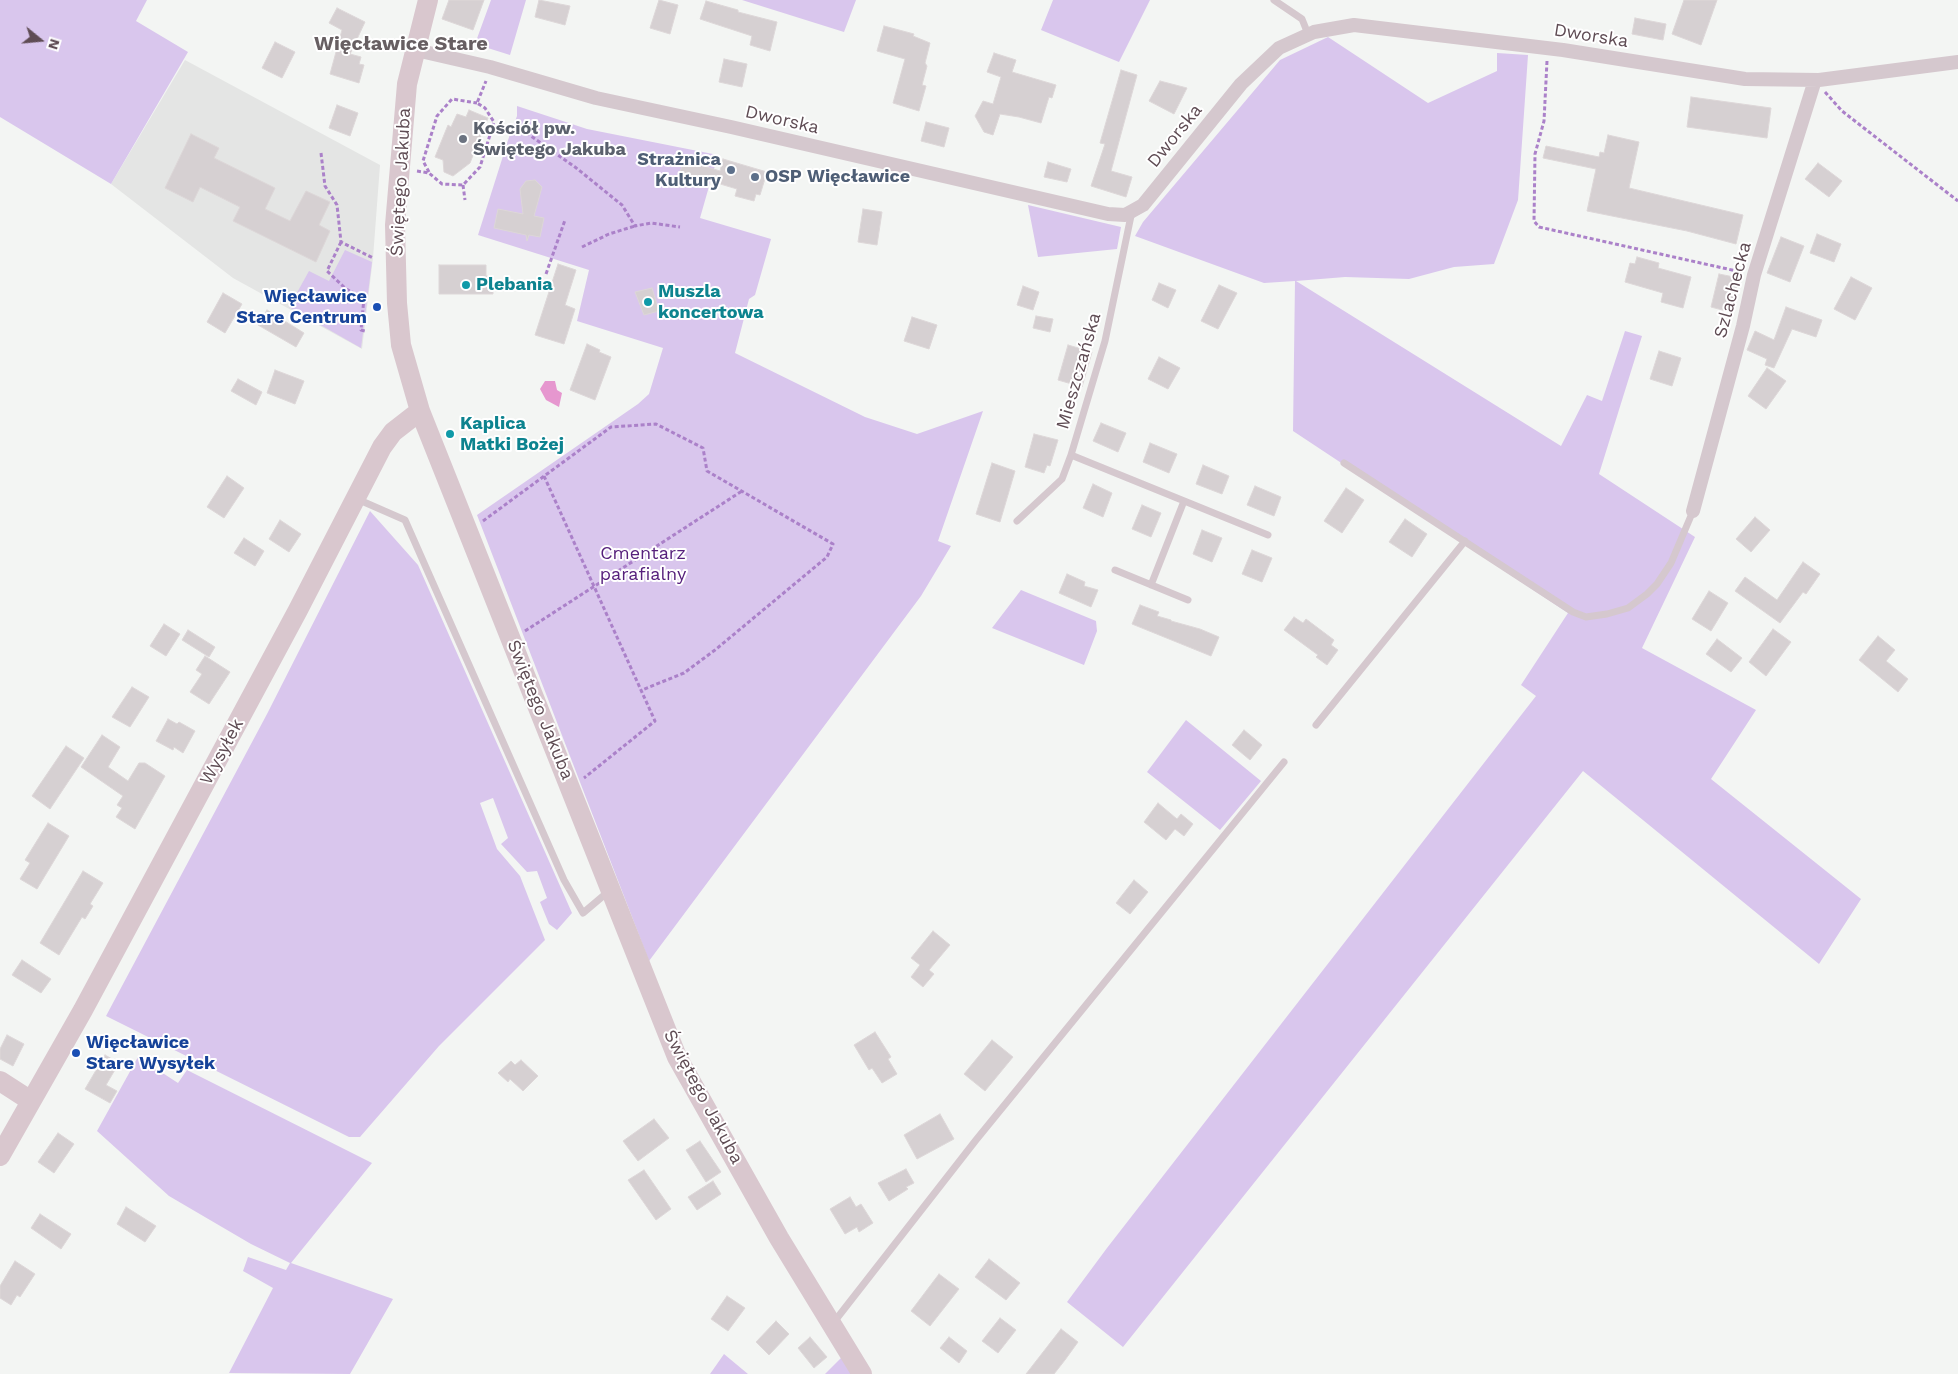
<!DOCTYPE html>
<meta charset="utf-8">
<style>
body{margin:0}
#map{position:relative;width:1958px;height:1374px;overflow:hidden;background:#f3f5f3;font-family:"Work Sans",sans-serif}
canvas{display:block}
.north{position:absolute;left:15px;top:15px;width:50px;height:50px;-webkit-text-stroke:4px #fff;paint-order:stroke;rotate:107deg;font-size:14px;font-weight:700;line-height:20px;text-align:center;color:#5f4c54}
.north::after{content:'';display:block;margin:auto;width:18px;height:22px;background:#5f4c54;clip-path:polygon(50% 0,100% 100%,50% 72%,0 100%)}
</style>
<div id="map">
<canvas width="1958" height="1374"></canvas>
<div class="north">N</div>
</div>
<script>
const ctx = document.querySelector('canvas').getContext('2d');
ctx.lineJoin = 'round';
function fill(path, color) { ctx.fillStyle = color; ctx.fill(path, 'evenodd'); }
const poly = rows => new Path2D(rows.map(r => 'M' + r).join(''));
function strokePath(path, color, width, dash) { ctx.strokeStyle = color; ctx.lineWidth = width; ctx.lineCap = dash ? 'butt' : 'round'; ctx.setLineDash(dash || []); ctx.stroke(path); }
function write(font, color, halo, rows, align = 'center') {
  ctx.font = font + ' "Work Sans",sans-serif'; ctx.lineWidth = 4; ctx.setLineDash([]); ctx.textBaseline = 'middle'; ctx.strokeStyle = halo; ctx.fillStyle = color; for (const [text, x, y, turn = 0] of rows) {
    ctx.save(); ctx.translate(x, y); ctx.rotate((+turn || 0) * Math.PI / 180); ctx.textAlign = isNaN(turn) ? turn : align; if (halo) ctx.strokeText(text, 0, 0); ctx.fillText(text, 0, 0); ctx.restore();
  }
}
const education = poly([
 [185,60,380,165,373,258,362,349,233,278,111,184]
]);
const green = poly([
 [0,0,147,0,136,21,188,52,111,184,0,117],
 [491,0,526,0,510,55,475,44],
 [742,0,856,0,844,32],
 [1053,0,1150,0,1119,62,1041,30],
 [1328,37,1428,103,1497,71,1497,53,1528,55,1518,200,1494,264,1454,267,1409,279,1345,277,1296,281,1561,446,1587,395,1602,401,1625,331,1642,336,1599,474,1695,537,1642,648,1756,710,1711,779,1861,899,1819,964,1583,771,1123,1347,1067,1302,1107,1248,1536,696,1521,685,1568,613,1293,431,1295,281,1264,283,1135,236,1143,222,1280,60],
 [517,106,587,129,718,155,700,218,771,239,755,295,749,299,735,353,865,417,917,434,983,411,938,541,951,546,921,596,649,961,477,515,638,404,649,394,663,348,577,321,589,270,478,235,510,134,517,116],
 [1028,205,1121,227,1117,249,1038,257],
 [345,250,372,262,361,348,289,307,309,271,329,281],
 [370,511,418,565,572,913,557,930,549,924,540,902,547,898,537,871,527,872,501,844,508,838,493,798,480,803,497,849,520,876,545,940,439,1046,360,1137,349,1137,106,1016,267,714],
 [1021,590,1096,621,1097,631,1084,665,992,628],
 [1186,720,1261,781,1220,830,1147,772],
 [138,1057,178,1083,187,1070,372,1163,291,1263,393,1299,350,1374,229,1373,273,1288,243,1271,248,1257,286,1270,290,1263,251,1244,169,1196,97,1131],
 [724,1354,748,1374,710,1374],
 [843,1356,854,1374,825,1374]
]);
const water = poly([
 [545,381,555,381,557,390,562,393,559,407,546,400,540,389]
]);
const building = poly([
 [449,0,484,0,473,30,442,19,449,0],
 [539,0,570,6,565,25,535,17,539,0],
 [659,0,678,5,670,34,650,28,659,0],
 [1684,0,1717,0,1701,45,1672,34,1684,0],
 [706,1,738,10,738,12,777,22,770,51,750,45,752,36,700,19,706,1],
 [337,8,365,22,350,54,361,57,359,64,364,65,359,83,330,74,342,30,329,23,337,8],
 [1635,18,1666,24,1663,40,1632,34,1635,18],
 [884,26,914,34,913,36,930,43,925,63,927,66,922,85,926,86,919,111,893,103,905,59,877,51,884,26],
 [275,42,295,52,282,78,262,68,275,42],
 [994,53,1016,60,1012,72,1056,85,1052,98,1049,97,1041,123,1019,117,1000,114,993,135,984,132,975,116,983,101,993,104,1001,77,987,72,994,53],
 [724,59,747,64,742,87,719,82,724,59],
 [1121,70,1137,75,1111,171,1132,177,1126,197,1091,186,1105,144,1100,143,1121,70],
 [1160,81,1187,88,1174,114,1149,101,1160,81],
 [1691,97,1771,108,1767,138,1687,127,1691,97],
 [337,105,358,113,350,136,329,128,337,105],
 [469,110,488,118,470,163,453,176,444,172,443,160,435,157,448,125,451,127,457,114,466,117,469,110],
 [926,122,949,128,944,147,921,141,926,122],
 [191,134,219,148,214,158,275,188,265,209,290,221,306,191,330,202,319,225,330,231,316,262,233,221,240,207,200,187,193,202,165,188,191,134],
 [1608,135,1639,142,1629,188,1743,215,1736,244,1687,231,1587,211,1596,169,1543,158,1546,146,1599,157,1600,152,1604,153,1608,135],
 [723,159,767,172,760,195,756,194,754,201,735,196,737,189,680,172,684,160,720,171,723,159],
 [1048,162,1071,169,1067,182,1044,177,1048,162],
 [1818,163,1842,181,1829,197,1805,179,1818,163],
 [535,180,542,187,534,216,544,218,540,237,529,235,527,241,526,235,494,228,498,209,523,214,520,189,526,181,535,180],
 [863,209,882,212,877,245,858,242,863,209],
 [1817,234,1841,244,1834,262,1810,253,1817,234],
 [1781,237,1804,246,1790,282,1767,273,1781,237],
 [1637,257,1659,263,1658,268,1691,277,1683,308,1661,302,1663,293,1625,282,1630,263,1635,264,1637,257],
 [558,264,576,270,565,305,575,309,564,344,535,335,558,264],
 [439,265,486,265,486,276,493,276,493,294,439,294,439,265],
 [1719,274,1739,278,1730,312,1711,307,1719,274],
 [1851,277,1872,288,1855,320,1834,309,1851,277],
 [1159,283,1176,290,1168,308,1152,300,1159,283],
 [1219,285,1237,293,1218,329,1201,321,1219,285],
 [1023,286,1039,292,1033,310,1017,305,1023,286],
 [652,288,659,311,644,315,635,292,652,288],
 [223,293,242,304,225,333,207,322,223,293],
 [1786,307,1822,320,1816,337,1792,329,1774,368,1765,365,1767,359,1747,350,1755,331,1774,340,1786,307],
 [267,310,304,333,296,347,258,325,267,310],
 [1036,316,1053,319,1050,332,1033,328,1036,316],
 [912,317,937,325,929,349,904,341,912,317],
 [587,344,600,350,599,352,611,357,595,400,570,390,587,344],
 [1068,345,1092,352,1082,387,1058,380,1068,345],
 [1659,351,1681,358,1672,386,1650,379,1659,351],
 [1159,357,1180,368,1168,389,1148,379,1159,357],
 [1767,368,1786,381,1766,409,1748,396,1767,368],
 [275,370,304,381,295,404,267,393,275,370],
 [238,379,262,392,256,405,231,391,238,379],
 [1101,423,1126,433,1118,452,1093,441,1101,423],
 [1034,434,1058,440,1050,466,1047,465,1044,473,1025,467,1034,434],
 [1150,443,1177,454,1169,473,1143,462,1150,443],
 [992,463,1015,471,1000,522,976,514,992,463],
 [1203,465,1229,476,1222,494,1196,484,1203,465],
 [227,476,244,488,224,518,207,507,227,476],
 [1093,484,1112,493,1103,517,1083,508,1093,484],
 [1255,486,1281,497,1274,516,1247,505,1255,486],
 [1346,488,1364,500,1342,533,1324,521,1346,488],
 [1142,505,1161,513,1151,537,1132,529,1142,505],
 [1755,517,1770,530,1751,552,1736,539,1755,517],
 [1405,519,1427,534,1412,557,1389,542,1405,519],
 [280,520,301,534,289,552,269,539,280,520],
 [1202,530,1222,538,1212,562,1193,554,1202,530],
 [244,538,264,551,255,566,234,553,244,538],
 [1252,550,1272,558,1262,582,1242,574,1252,550],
 [1803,562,1820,574,1806,594,1803,592,1780,623,1735,591,1745,577,1777,600,1803,562],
 [1067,574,1085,582,1084,586,1098,590,1091,607,1059,593,1067,574],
 [1709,591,1728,603,1711,631,1692,619,1709,591],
 [1140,605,1159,612,1157,616,1171,620,1171,621,1200,629,1219,637,1211,656,1132,624,1140,605],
 [1294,617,1303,623,1306,619,1334,640,1331,645,1338,650,1327,665,1316,657,1318,655,1284,630,1294,617],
 [164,624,180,634,166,656,150,646,164,624],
 [1773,629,1791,642,1766,676,1749,662,1773,629],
 [188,630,215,647,209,657,182,640,188,630],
 [1878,636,1895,650,1886,661,1908,679,1898,692,1859,660,1878,636],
 [1717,639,1742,658,1731,672,1706,654,1717,639],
 [205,656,230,672,209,704,190,692,202,674,196,670,205,656],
 [132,687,149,697,130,727,112,717,132,687],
 [168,719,177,724,179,722,195,731,183,753,174,747,173,750,156,741,168,719],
 [1244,730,1262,745,1250,760,1232,745,1244,730],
 [102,735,120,747,108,767,128,781,139,763,145,763,165,776,135,829,116,817,122,808,117,805,123,796,81,767,102,735],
 [66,746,84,758,50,809,32,796,66,746],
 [1158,803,1177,819,1181,814,1193,824,1184,836,1175,829,1166,840,1144,822,1158,803],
 [48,823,69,836,37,889,20,879,30,863,25,860,48,823],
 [83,871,103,883,90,904,93,906,85,919,82,917,59,955,40,943,83,871],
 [1134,880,1148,892,1130,914,1116,903,1134,880],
 [933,931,950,945,929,970,934,974,923,987,911,977,920,965,911,958,933,931],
 [22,960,51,979,41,993,12,975,22,960],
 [875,1032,891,1057,888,1059,897,1074,882,1083,872,1068,869,1070,854,1045,875,1032],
 [7,1035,24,1044,13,1066,0,1059,0,1049,7,1035],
 [992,1040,1013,1057,985,1091,964,1074,992,1040],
 [105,1055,119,1063,106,1085,117,1091,110,1103,85,1089,105,1055],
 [521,1060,538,1076,523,1091,510,1079,508,1082,498,1073,511,1061,515,1065,521,1060],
 [940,1114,954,1139,917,1159,904,1135,940,1114],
 [654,1119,669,1138,638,1161,623,1141,654,1119],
 [58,1133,74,1144,54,1173,38,1162,58,1133],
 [700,1141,721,1172,706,1182,686,1150,700,1141],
 [906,1169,914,1183,906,1187,908,1189,889,1201,878,1183,906,1169],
 [644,1170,671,1209,656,1220,628,1180,644,1170],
 [713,1181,721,1194,697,1210,688,1197,713,1181],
 [850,1197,856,1207,861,1204,873,1223,859,1232,857,1227,845,1234,830,1209,850,1197],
 [126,1207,156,1226,145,1242,117,1224,126,1207],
 [40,1214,71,1234,61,1249,31,1228,40,1214],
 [989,1259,1020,1283,1006,1300,975,1277,989,1259],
 [15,1261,35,1274,20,1297,17,1295,11,1305,0,1298,0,1286,15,1261],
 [939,1274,959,1289,930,1326,911,1311,939,1274],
 [727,1296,745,1308,728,1331,711,1319,727,1296],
 [1000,1318,1016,1330,998,1353,982,1341,1000,1318],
 [776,1321,789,1334,769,1355,756,1342,776,1321],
 [1061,1329,1078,1342,1065,1360,1054,1374,1026,1374,1061,1329],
 [810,1337,827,1357,814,1368,798,1348,810,1337],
 [949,1337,967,1351,959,1363,940,1348,949,1337]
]);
const path = poly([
 [1547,61,1544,121,1535,154,1534,221,1539,227,1741,272],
 [1825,92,1842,111,1958,201],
 [521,129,575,167,622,205,635,226,651,223,680,227],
 [321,153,325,186,337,205,341,242,373,258],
 [417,171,429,173,442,184,463,185,480,167,494,122,485,108,477,103,486,81],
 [429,172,423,161,437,116,452,99,477,103],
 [463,185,465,200],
 [341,242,327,271,346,289,364,298,361,330,365,331],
 [582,247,609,234,635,226],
 [546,274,565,220],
 [544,476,655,721,584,778],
 [483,521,611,427,656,424,703,448,707,471,833,544,827,557,715,650,684,673,642,690],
 [525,631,742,491]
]);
const lane = poly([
 [1274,0,1302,19,1308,34],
 [1071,455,1268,535],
 [1344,463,1573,612,1586,617,1607,614,1628,608,1647,594,1657,584,1671,563,1693,511],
 [357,499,405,520,564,880,583,913,609,891],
 [1017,521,1062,479,1071,455,1105,341,1132,211],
 [1115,570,1188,600],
 [1151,585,1184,501],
 [1316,725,1465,541],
 [834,1322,976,1140,1284,762]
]);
const street = poly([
 [416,50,490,67,596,98,731,127,1108,214,1125,215,1143,205,1241,84,1279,48,1314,32,1354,25,1563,50,1745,79,1819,80,1958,62],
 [1693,511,1743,326,1754,275,1815,80]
]);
const secondary = poly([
 [428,0,407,84,395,225,397,303,401,345,420,411,677,1057,779,1238,862,1374],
 [0,1081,31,1101],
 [0,1156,83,1010,298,610,382,447,393,432,420,411]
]);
const markers = [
 [463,139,5,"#6b7280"],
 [731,170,5,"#5c6f8a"],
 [755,177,5,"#5c6f8a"],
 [466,285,5,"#0f9aa8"],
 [648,302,5,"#0f9aa8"],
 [377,307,5,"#1a4fb4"],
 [450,434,5,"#0f9aa8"],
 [76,1053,5,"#1a4fb4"]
];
const streetNames = [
 ["Dworska",1591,36,9],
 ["Dworska",782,120,13],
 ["Dworska",1175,136,-51],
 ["Świętego Jakuba",401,182,-87],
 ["Szlachecka",1733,290,-75],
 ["Mieszczańska",1079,371,-74],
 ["Świętego Jakuba",540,710,68],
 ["Wysyłek",222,752,-62],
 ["Świętego Jakuba",703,1097,62]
];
const worshipNames = [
 ["Kościół pw.",473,129],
 ["Świętego Jakuba",473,150]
];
const serviceNames = [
 ["Strażnica",721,160],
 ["Kultury",721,181],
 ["OSP Więcławice",765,177,"left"]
];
const cultureNames = [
 ["Plebania",476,285],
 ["Muszla",658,292],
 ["koncertowa",658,313],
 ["Kaplica",460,424],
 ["Matki Bożej",460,445]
];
const transitNames = [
 ["Więcławice",367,297],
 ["Stare Centrum",367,318],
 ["Więcławice",86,1043,"left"],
 ["Stare Wysyłek",86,1064,"left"]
];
const parkNames = [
 ["Cmentarz",643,554],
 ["parafialny",643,575]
];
const quarterNames = [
 ["Więcławice Stare",401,44]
];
fill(education, '#e4e5e4');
fill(green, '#d9c6ed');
fill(water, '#e697cf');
fill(building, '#d6d0d2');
strokePath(building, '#ddd7d8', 1);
strokePath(path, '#ab81c9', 3, [4, 2.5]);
strokePath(lane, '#d5c8ce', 7);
strokePath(street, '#d5c8ce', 14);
strokePath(secondary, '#d9c7ce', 20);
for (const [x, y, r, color] of markers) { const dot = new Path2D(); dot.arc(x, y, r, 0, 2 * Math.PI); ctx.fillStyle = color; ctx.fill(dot); strokePath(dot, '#fff', 2); }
write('18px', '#5f4c54', '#fff', streetNames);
write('bold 18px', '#5b616d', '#fff', worshipNames, 'left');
write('bold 18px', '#4e5e75', '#fff', serviceNames, 'right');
write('bold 18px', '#0d838f', '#fff', cultureNames, 'left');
write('bold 18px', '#164399', '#fff', transitNames, 'right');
write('18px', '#56207c', '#fff', parkNames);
write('bold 20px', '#675f62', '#fff', quarterNames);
</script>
